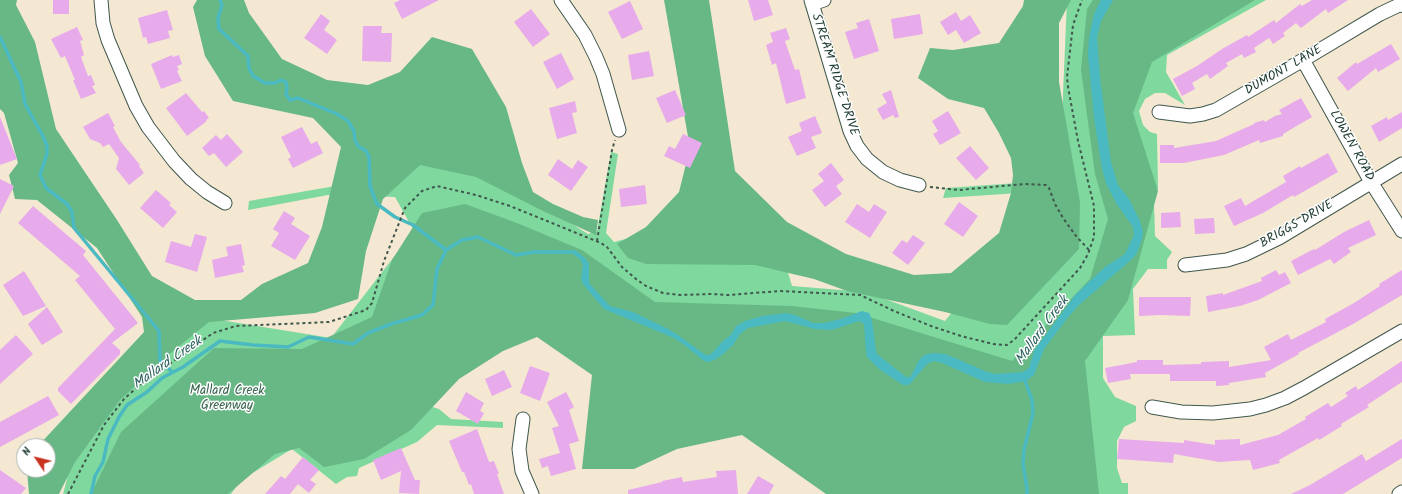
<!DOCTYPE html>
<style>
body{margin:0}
#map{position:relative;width:1402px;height:494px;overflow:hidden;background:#f5e8d2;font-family:Kalam,sans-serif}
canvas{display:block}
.north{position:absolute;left:16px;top:438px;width:40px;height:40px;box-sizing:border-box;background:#fff;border:1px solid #a5b1ae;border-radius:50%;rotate:305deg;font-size:11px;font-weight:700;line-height:16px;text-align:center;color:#1f3d34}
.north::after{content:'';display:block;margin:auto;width:14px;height:18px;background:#c8321e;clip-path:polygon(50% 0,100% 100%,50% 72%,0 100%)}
</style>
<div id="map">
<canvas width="1402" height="494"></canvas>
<div class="north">N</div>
</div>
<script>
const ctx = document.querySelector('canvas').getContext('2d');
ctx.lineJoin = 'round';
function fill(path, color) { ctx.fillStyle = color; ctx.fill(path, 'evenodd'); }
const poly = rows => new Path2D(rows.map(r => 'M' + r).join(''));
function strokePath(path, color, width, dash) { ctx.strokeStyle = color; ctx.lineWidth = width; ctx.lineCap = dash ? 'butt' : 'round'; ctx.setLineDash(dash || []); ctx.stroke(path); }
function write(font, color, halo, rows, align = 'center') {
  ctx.font = font + ' Kalam,sans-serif'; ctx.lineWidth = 3; ctx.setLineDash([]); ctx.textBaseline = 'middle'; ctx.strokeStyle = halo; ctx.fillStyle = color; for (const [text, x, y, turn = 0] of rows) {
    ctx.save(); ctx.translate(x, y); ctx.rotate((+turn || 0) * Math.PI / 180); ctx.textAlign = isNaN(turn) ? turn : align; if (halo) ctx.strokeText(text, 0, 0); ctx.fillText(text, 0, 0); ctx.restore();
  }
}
const green = poly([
 [1067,0,1266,0,1167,55,1166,72,1185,105,1165,93,1155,93,1145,99,1139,111,1143,125,1150,132,1157,134,1158,187,1154,203,1155,236,1172,252,1167,260,1167,269,1148,269,1133,289,1135,335,1103,336,1103,378,1115,397,1136,406,1136,421,1124,427,1117,441,1117,468,1122,483,1128,483,1128,494,1055,494,1039,368,600,305,371,387,439,409,451,419,503,422,503,428,437,425,417,442,359,468,357,476,347,477,336,484,292,449,241,480,231,494,63,494,80,429,177,313,331,338,414,231,395,197,328,195,248,210,249,201,387,177,358,124,499,178,588,234,597,231,611,152,618,154,606,233,614,242,767,202,792,286,866,292,945,321,1050,191,943,198,946,188,1032,182,1061,141]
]);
const forest = poly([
 [0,0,17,0,16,5,35,42,56,129,117,220,152,276,195,300,241,300,262,284,308,263,322,227,341,147,313,118,233,101,205,56,193,7,197,0,244,0,249,13,282,59,327,80,368,85,400,72,432,37,472,49,506,107,522,163,533,192,553,204,583,217,598,220,596,235,543,211,476,177,420,165,383,199,366,251,358,299,315,313,209,322,173,351,120,400,75,462,59,494,29,494,27,470,48,470,48,446,38,446,144,332,142,317,97,248,37,200,15,199,9,175,18,163,4,113,0,109],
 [664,0,709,0,735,171,787,222,846,254,914,275,951,273,999,233,1011,193,1013,175,1011,158,999,133,984,108,948,99,918,78,930,48,953,50,999,43,1023,6,1024,0,1071,0,1059,23,1059,82,1080,202,1079,249,1007,325,990,324,945,312,847,291,814,279,755,265,646,264,628,258,617,244,646,227,679,192,690,148],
 [1093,0,1255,0,1152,62,1133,113,1158,191,1128,300,1085,361,1099,494,826,494,742,435,677,449,634,469,582,469,592,375,537,337,503,351,459,379,411,430,364,459,324,467,299,448,275,454,228,494,91,494,121,432,214,348,302,349,372,317,392,260,422,213,465,204,517,223,582,250,655,302,792,306,856,313,1012,361,1090,279,1108,219,1095,174,1081,70,1087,9]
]);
const water = poly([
 [1101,0,1113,0,1101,21,1097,37,1100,78,1111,162,1118,185,1129,199,1140,221,1143,232,1142,239,1137,253,1132,259,1079,305,1069,316,1044,349,1034,375,1026,381,1008,384,985,382,942,363,934,361,927,364,909,385,903,385,879,369,867,357,866,352,864,324,859,321,832,330,815,329,785,321,748,328,740,334,733,345,722,355,714,360,708,362,704,361,683,344,674,338,604,309,583,284,581,279,583,265,580,259,573,254,575,250,585,258,589,263,589,283,610,306,633,312,668,329,678,335,704,354,709,355,712,353,724,340,731,335,736,326,745,321,762,316,787,313,795,315,813,323,824,323,841,319,862,311,869,313,871,317,873,328,876,351,877,354,906,377,910,377,912,374,919,360,923,356,927,354,934,353,945,354,955,358,987,372,995,374,1023,372,1029,368,1034,351,1038,345,1076,294,1105,267,1125,254,1134,235,1133,227,1116,203,1106,183,1102,169,1094,118,1088,55,1089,38,1094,14]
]);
const stream = poly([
 [220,0,222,5,218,18,219,29,248,56,249,68,253,76,265,83,275,83,281,80,286,82,287,88,286,94,290,100,298,98,337,114,348,121,354,131,355,140,358,146,366,151,369,157,370,186,377,204,395,217,413,225,446,250],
 [0,37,21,82,25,104,43,136,47,146,47,154,40,175,46,188,67,204,72,212,74,228,159,331,160,360,172,372],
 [1024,378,1032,400,1033,413,1024,450,1023,464,1027,488,1027,494],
 [91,494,95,476,103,462,108,439,119,417,127,405,147,392,162,378,183,367,220,341,253,345,288,347,309,337,353,344,368,333,391,324,422,315,433,305,437,269,446,250,462,240,478,237,516,255,534,252,574,252,577,254]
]);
const building = poly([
 [53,0,69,0,69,14,53,14],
 [400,0,439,0,402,19,394,3],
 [748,0,768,0,773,15,754,21],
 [1312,0,1348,0,1328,13,1326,9,1301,28,1296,23,1283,33,1285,36,1273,44,1269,38,1254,48,1256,52,1244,58,1242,54,1226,63,1228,66,1210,79,1207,74,1192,83,1195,89,1182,96,1173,79,1197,66,1222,49,1247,35,1248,37,1274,20,1276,23,1300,4,1302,6],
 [630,1,643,29,622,39,608,12],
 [531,9,550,34,533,47,514,22],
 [167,10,173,30,168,31,170,38,148,44,146,37,143,38,138,18],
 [956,12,961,21,970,15,981,33,964,43,956,30,948,35,940,22],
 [321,14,330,21,324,30,337,40,327,54,304,38],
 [920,14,923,34,894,39,891,19],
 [869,19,879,51,854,59,845,32,858,28,856,23],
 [363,26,382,26,381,33,392,33,391,62,362,61],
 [77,27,83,40,80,41,84,55,81,57,88,76,91,75,95,85,92,86,96,93,81,99,73,80,75,80,65,56,61,58,51,39],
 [786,28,790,39,785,41,795,70,799,69,806,98,786,104,776,63,772,65,766,45,773,42,770,33],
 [1391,44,1400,59,1378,72,1376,68,1348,91,1337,78,1356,62,1357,64],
 [649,51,654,76,632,80,628,55],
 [561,53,574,79,557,89,543,62],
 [172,55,173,57,179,55,182,64,177,66,179,70,177,71,182,81,161,89,151,64],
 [675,90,686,115,667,123,656,98],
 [891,90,899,117,895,118,893,115,883,120,877,109,887,103,882,94],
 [186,93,202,112,204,111,209,118,206,120,207,121,187,136,166,108],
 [1301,98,1312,117,1283,134,1283,136,1260,143,1259,140,1224,155,1184,163,1160,163,1160,145,1174,145,1174,148,1216,141,1254,124,1254,123,1264,120,1265,122,1275,116,1282,114,1279,110],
 [575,101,577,112,572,113,577,133,557,139,549,108],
 [948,111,961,133,940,145,933,134,938,131,932,121],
 [1402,112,1402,128,1379,142,1371,126,1387,117,1388,120],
 [108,113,115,126,113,127,121,142,140,165,139,166,144,173,129,185,116,169,119,158,109,144,103,147,100,143,90,139,83,127],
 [815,116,822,133,811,137,816,148,797,156,788,137,802,131,799,123],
 [0,117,17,159,0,165],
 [302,127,311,144,317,141,323,153,293,168,288,159,291,157,281,137],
 [227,134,243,152,226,167,214,153,209,156,202,148,216,135,221,140],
 [683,134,702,143,690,168,664,156,669,146,675,149],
 [970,146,989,168,976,180,956,158],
 [1328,153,1338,172,1294,197,1293,195,1263,213,1234,226,1224,206,1241,198,1245,206,1286,182,1283,176,1300,166,1301,168],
 [558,159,572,169,578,160,588,167,571,191,548,175],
 [831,163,844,180,836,186,842,194,825,207,812,190,824,181,818,174],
 [0,179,14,186,0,214],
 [645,185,647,204,621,207,619,189],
 [156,190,171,203,169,205,177,212,163,228,140,208],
 [959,202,978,216,963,237,944,224],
 [857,204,869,212,874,204,887,212,870,238,845,222],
 [33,206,86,251,83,255,138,323,112,343,120,350,120,354,71,404,58,391,58,388,115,329,75,280,80,276,18,223],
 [284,211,295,218,291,224,310,236,295,260,271,246,279,233,273,229],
 [1180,212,1181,227,1161,228,1161,213],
 [1214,218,1215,233,1195,234,1194,219],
 [1369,220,1376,235,1348,248,1351,252,1334,264,1330,259,1298,275,1291,261,1314,249,1315,250,1344,232],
 [195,234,207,237,197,272,165,262,171,241,191,247],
 [913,235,925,243,908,265,892,253,902,240,907,243],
 [241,244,245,265,242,266,244,272,215,278,212,260,228,256,226,247],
 [1276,270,1279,275,1285,272,1291,283,1258,300,1240,306,1208,312,1206,296,1223,293,1223,295,1262,281,1261,278],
 [1402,270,1402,295,1353,324,1298,353,1299,354,1265,373,1266,377,1229,383,1229,385,1216,386,1216,381,1170,381,1170,374,1130,374,1131,379,1108,383,1105,368,1137,362,1137,360,1163,360,1163,365,1201,364,1201,362,1229,361,1229,367,1271,360,1264,347,1288,334,1291,340,1326,322,1325,319,1354,303,1380,286,1379,284],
 [24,271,46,306,23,316,3,285],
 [1139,297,1191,297,1190,316,1161,315,1139,316],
 [47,307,63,332,42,345,28,324],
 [16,335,33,354,0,384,0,350],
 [1402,361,1402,382,1367,405,1369,407,1341,424,1342,426,1319,440,1318,438,1279,460,1280,463,1253,470,1250,460,1219,462,1174,454,1173,463,1117,459,1119,439,1184,443,1184,440,1215,445,1215,440,1240,439,1240,445,1278,435,1306,419,1305,417,1328,403,1331,407,1348,396,1345,393,1356,386,1358,390],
 [530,366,550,373,540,401,520,393],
 [504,370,512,387,492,396,485,379],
 [466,392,484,403,480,411,484,413,478,424,456,411],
 [566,392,574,407,569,410,579,441,569,444,576,469,551,476,548,466,542,468,539,459,560,453,552,428,559,426,547,402],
 [48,396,59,415,0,447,0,422],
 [477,429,489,462,494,461,499,474,497,474,504,494,474,494,471,484,469,485,464,472,462,472,449,441],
 [1402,439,1402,458,1343,494,1291,494,1310,485,1362,454,1366,461],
 [401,448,415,480,420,480,419,494,399,493,401,471,381,480,373,460],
 [303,457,319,470,310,480,316,484,309,493,298,484,290,494,265,494,281,476,285,479],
 [0,470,26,488,21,494,0,494],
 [736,470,738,494,628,494,628,490,662,482,662,481,682,477,683,482,717,477,716,471],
 [758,476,774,485,769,494,747,494]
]);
const path = poly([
 [930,187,959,190,1024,184,1046,185,1049,188,1055,204,1063,218,1076,236,1089,250],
 [597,241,612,150,615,140],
 [68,494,104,425,124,399,141,384,213,333,236,326,329,322,366,310,372,303,384,261,405,208,422,191,437,186,476,195,510,206,601,243,607,247,622,267,636,279,646,286,663,293,680,295,711,294,728,295,780,291,860,295,894,311,931,326,961,336,993,344,1007,345,1014,340,1080,268,1088,254,1094,237,1094,206,1078,141,1068,87,1067,77,1073,25,1082,0]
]);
const minor = poly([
 [101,0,103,23,108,40,136,106,148,127,174,161,191,179,207,192,225,203],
 [561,0,585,35,596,57,603,74,619,130],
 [811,0,850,131,857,146,867,159,883,172,900,180,919,185],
 [812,4,824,0],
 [1303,60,1371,182,1402,231],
 [1159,112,1190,116,1203,114,1216,110,1303,60,1380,14,1397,6,1402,5],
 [1185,265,1227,260,1246,254,1279,238,1402,164],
 [1152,407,1181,412,1213,413,1250,409,1266,405,1285,398,1304,388,1402,331],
 [523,419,519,449,522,471,532,494],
 [1399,494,1402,492]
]);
const streetNames = [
 ["DUMONT LANE",1284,71,-30],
 ["STREAM RIDGE DRIVE",834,75,72],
 ["LOWEN ROAD",1351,146,61],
 ["BRIGGS DRIVE",1297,225,-30]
];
const parkNames = [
 ["Mallard Creek",227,392],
 ["Greenway",227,407]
];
const waterNames = [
 ["Mallard Creek",1043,331,-54],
 ["Mallard Creek",168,364,-35]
];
fill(green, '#7fd89e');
fill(forest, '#67b885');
fill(water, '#4ab9c1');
strokePath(stream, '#4ab9c1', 3.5);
fill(building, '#e7aaea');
strokePath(minor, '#3f574c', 15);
strokePath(path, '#3f574c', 2, [3, 3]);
strokePath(minor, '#fff', 13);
write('13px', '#1f3d34', '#fff', streetNames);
write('13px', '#37644e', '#fff', parkNames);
write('italic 14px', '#2c625e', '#fff', waterNames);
</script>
